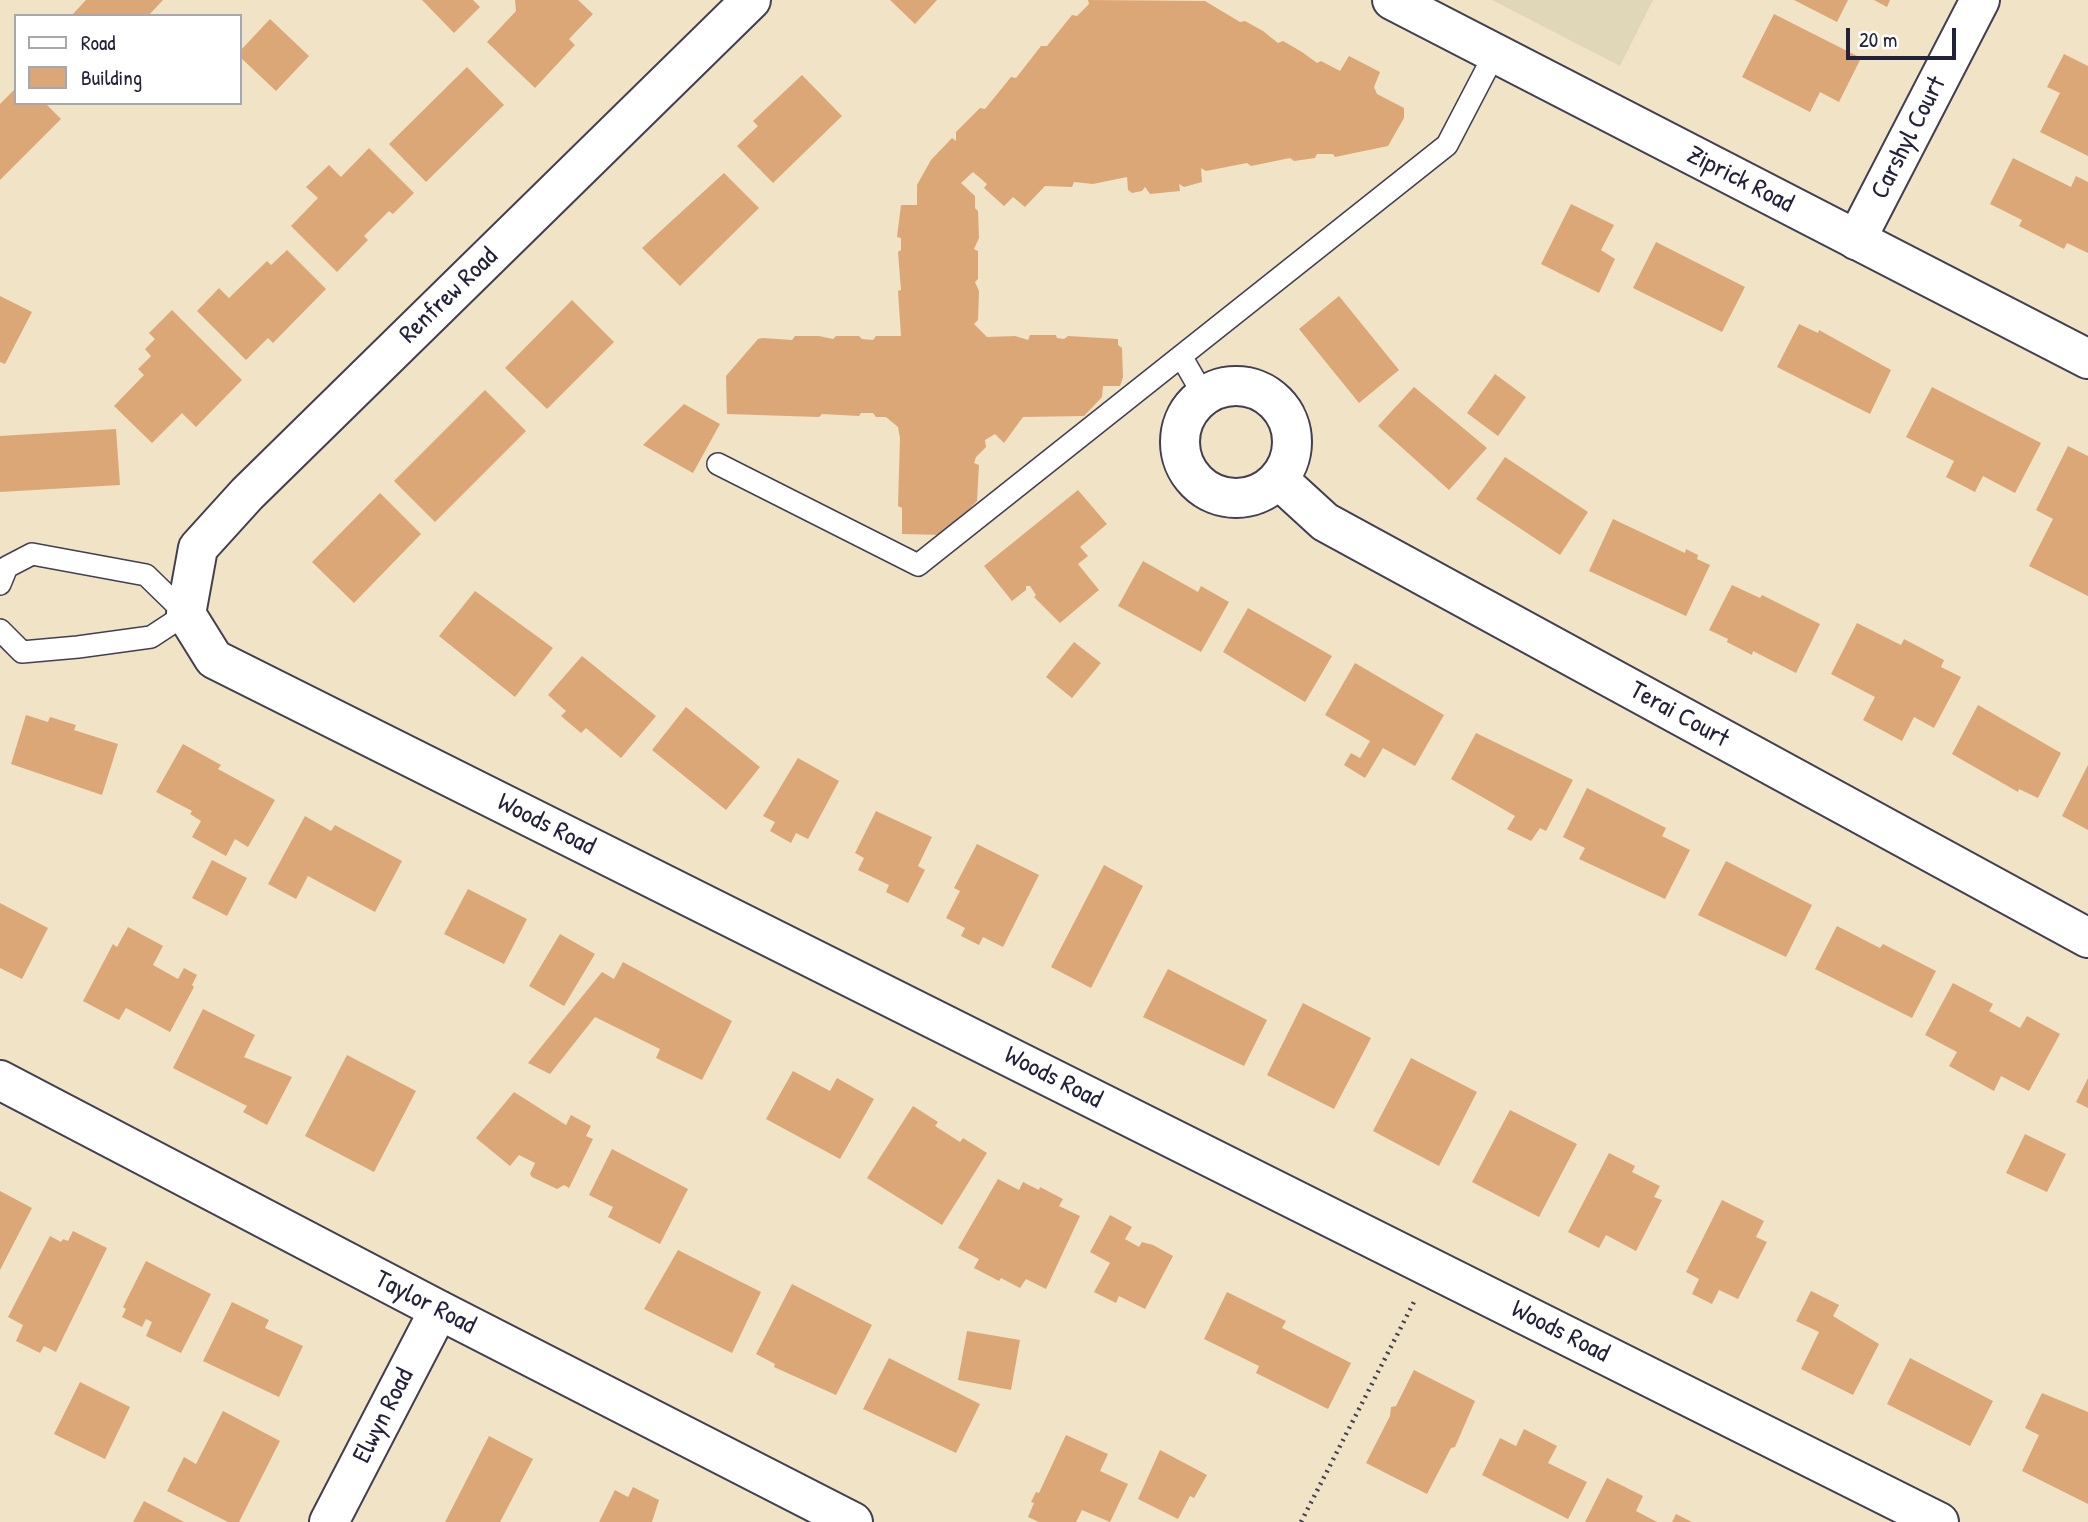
<!DOCTYPE html>
<style>
body{margin:0}
#map{position:relative;width:2088px;height:1522px;overflow:hidden;background:#f1e3c6;font-family:"Patrick Hand",sans-serif}
canvas{display:block}
.legend{position:absolute;left:14px;top:14px;width:228px;height:91px;box-sizing:border-box;background:#fff;border:2px solid #a7a7b1;margin:0;padding:9px 12px;list-style:none;font-size:21px;color:#22223b}
.legend li{display:flex;align-items:center;gap:14px;height:35px}
.legend b{width:35px;border:2px solid #a7a7b1}
.scale{position:absolute;left:1846px;top:28px;width:110px;height:32px;box-sizing:border-box;border:4px solid #22223b;border-top:0;padding-left:9px;font-size:21px;line-height:24px;white-space:nowrap;color:#22223b;-webkit-text-stroke:5px #fff;paint-order:stroke}
</style>
<div id="map">
<canvas width="2088" height="1522"></canvas>
<ul class="legend">
<li><b style="height:9px;background:#fff"></b>Road</li>
<li><b style="height:19px;background:#dca777"></b>Building</li>
</ul>
<div class="scale">20 m</div>
</div>
<script>
const ctx = document.querySelector('canvas').getContext('2d');
ctx.lineJoin = 'round';
function fill(path, color) { ctx.fillStyle = color; ctx.fill(path, 'evenodd'); }
const poly = rows => new Path2D(rows.map(r => 'M' + r).join(''));
function strokePath(path, color, width, dash) { ctx.strokeStyle = color; ctx.lineWidth = width; ctx.lineCap = dash ? 'butt' : 'round'; ctx.setLineDash(dash || []); ctx.stroke(path); }
function write(font, color, halo, rows, align = 'center') {
  ctx.font = font + ' "Patrick Hand",sans-serif'; ctx.lineWidth = 5; ctx.setLineDash([]); ctx.textBaseline = 'middle'; ctx.strokeStyle = halo; ctx.fillStyle = color; for (const [text, x, y, turn = 0] of rows) {
    ctx.save(); ctx.translate(x, y); ctx.rotate((+turn || 0) * Math.PI / 180); ctx.textAlign = isNaN(turn) ? turn : align; if (halo) ctx.strokeText(text, 0, 0); ctx.fillText(text, 0, 0); ctx.restore();
  }
}
const built = poly([
 [1492,0,1653,0,1620,66]
]);
const building = poly([
 [86,0,163,0,148,16,71,16],
 [422,0,473,0,480,7,454,33],
 [515,0,578,0,593,14,569,39,575,45,535,88,487,42,516,11],
 [890,0,937,0,915,24],
 [1088,0,1205,1,1240,22,1245,21,1263,31,1278,43,1283,41,1302,52,1317,63,1321,61,1340,71,1349,56,1380,72,1374,87,1377,94,1404,108,1404,118,1388,146,1335,157,1333,154,1317,154,1315,158,1294,161,1290,158,1251,166,1247,163,1206,171,1201,168,1202,182,1184,187,1179,184,1180,191,1150,194,1145,187,1142,191,1132,193,1128,190,1127,177,1093,184,1074,182,1072,187,1045,186,1025,207,1013,197,1004,206,984,188,987,184,973,172,961,183,975,196,975,208,978,211,979,238,974,249,978,251,978,279,975,282,979,291,978,320,974,324,987,337,1015,336,1028,340,1030,335,1056,335,1057,338,1064,339,1068,336,1118,339,1118,345,1122,348,1123,377,1120,386,1103,386,1102,397,1084,416,1023,417,1004,443,995,434,985,440,986,447,976,457,974,463,979,465,977,501,943,535,902,534,902,508,898,506,900,438,898,427,886,417,876,417,873,413,861,413,859,416,822,414,819,417,727,414,726,376,758,339,763,338,792,340,795,336,819,336,833,339,836,336,859,336,862,339,873,340,876,336,901,336,898,291,901,290,898,252,901,250,901,238,897,237,901,205,917,205,917,185,931,160,952,138,956,141,956,132,980,108,985,109,1011,77,1016,78,1041,46,1047,46,1072,15,1077,16,1089,4],
 [1794,0,1848,0,1837,22],
 [1874,0,1890,0,1887,7],
 [1774,14,1861,58,1839,102,1820,92,1810,112,1742,77],
 [270,19,309,56,276,91,240,57,240,51],
 [2064,54,2088,66,2088,156,2040,132,2060,93,2047,87],
 [467,67,504,105,426,182,389,144],
 [802,75,842,116,773,183,737,146,758,126,753,121],
 [16,88,16,103,45,103,61,119,0,180,0,104],
 [369,148,414,193,393,214,389,211,364,236,368,240,337,272,291,226,318,198,306,187,329,165,341,177],
 [2013,158,2071,187,2076,176,2088,182,2088,253,2067,243,2064,249,2019,226,2022,220,1990,204],
 [724,173,759,208,680,286,642,248],
 [1571,204,1614,225,1601,250,1615,259,1599,293,1541,264],
 [1656,242,1745,287,1722,332,1633,288],
 [287,250,326,289,273,343,268,338,246,360,197,311,219,288,229,298,267,261,271,265],
 [0,296,32,312,5,364,0,362],
 [1339,296,1399,370,1359,403,1299,329],
 [572,300,614,342,547,409,505,368],
 [172,310,242,380,196,427,182,413,152,443,114,406,144,375,138,369,151,356,145,349,155,339,149,333],
 [1799,324,1818,333,1819,330,1891,370,1870,414,1777,367],
 [1495,374,1526,397,1498,436,1467,413],
 [1414,387,1487,448,1449,490,1378,426],
 [1932,387,2041,443,2015,493,1983,476,1975,492,1946,477,1954,461,1906,437],
 [485,390,526,431,435,522,394,481],
 [684,404,720,424,693,473,643,445],
 [116,429,120,485,0,492,0,436],
 [2068,446,2088,456,2088,596,2029,566,2053,519,2036,510],
 [1505,457,1588,512,1560,555,1476,499],
 [1078,490,1107,524,1080,547,1088,556,1078,564,1099,590,1060,623,1034,597,1036,595,1030,586,1026,586,1026,590,1012,601,984,566],
 [380,493,421,534,354,603,312,562],
 [1613,519,1685,553,1686,549,1698,555,1697,559,1710,565,1686,616,1589,571],
 [1143,561,1198,592,1201,586,1229,602,1201,652,1118,606],
 [1732,585,1760,598,1762,595,1820,624,1796,673,1753,651,1752,655,1727,642,1728,639,1709,630],
 [475,591,553,648,515,697,439,636],
 [1248,608,1332,656,1305,702,1223,652],
 [1857,623,1901,645,1904,639,1944,660,1941,667,1961,677,1934,728,1914,717,1902,741,1863,720,1875,697,1831,674],
 [1074,642,1101,663,1072,698,1046,677],
 [582,656,656,716,621,758,586,728,581,733,561,716,566,711,548,695],
 [1355,663,1444,715,1415,766,1383,748,1365,778,1344,765,1351,753,1360,758,1370,741,1325,715],
 [1978,705,2061,753,2038,798,2019,789,2018,792,1952,754],
 [686,707,760,767,726,810,652,750],
 [26,715,48,722,50,717,76,725,74,730,118,744,102,795,11,764],
 [1476,733,1573,780,1546,831,1540,828,1531,841,1507,829,1515,816,1451,779],
 [183,744,221,765,218,769,275,800,248,847,235,839,226,856,192,837,201,821,190,814,192,811,156,792],
 [798,758,839,781,808,839,796,833,791,843,770,831,775,822,763,816],
 [2088,765,2088,830,2062,816],
 [1587,788,1666,828,1662,836,1690,850,1665,899,1579,859,1585,848,1563,837],
 [876,811,932,837,918,866,925,870,908,903,886,892,889,885,858,870,864,858,855,853],
 [305,816,331,831,335,825,402,861,375,912,308,876,296,899,268,884],
 [977,844,1039,875,1003,947,983,937,979,945,961,936,965,928,946,918,960,891,954,888],
 [212,860,247,878,227,916,192,898],
 [1726,861,1812,905,1786,957,1698,915],
 [1104,865,1143,886,1091,988,1051,967],
 [468,889,527,919,504,964,444,934],
 [0,903,48,928,22,979,0,968],
 [1837,926,1880,948,1883,944,1936,971,1912,1018,1815,969],
 [128,927,163,946,153,965,178,979,184,968,197,975,192,985,194,987,170,1032,126,1008,119,1020,83,1001,113,944,117,947],
 [560,934,595,954,564,1006,529,986],
 [623,962,732,1021,702,1080,656,1058,660,1049,595,1017,550,1074,528,1063,602,972,614,979],
 [1168,969,1267,1020,1244,1066,1143,1017],
 [1953,983,1993,1004,1989,1011,2020,1028,2027,1016,2060,1034,2029,1091,2001,1076,1994,1091,1949,1066,1957,1052,1925,1035],
 [1303,1003,1371,1038,1334,1109,1267,1075],
 [203,1009,255,1035,244,1057,292,1077,267,1125,243,1112,247,1106,173,1068],
 [347,1055,416,1091,374,1172,305,1136],
 [1411,1058,1477,1092,1439,1166,1373,1131],
 [793,1071,830,1091,837,1078,874,1099,840,1159,766,1119],
 [2088,1078,2088,1108,2076,1102],
 [514,1092,566,1125,571,1115,591,1126,586,1136,593,1139,569,1188,564,1185,557,1189,532,1177,530,1174,535,1163,519,1155,510,1166,476,1138],
 [913,1106,938,1122,935,1126,960,1142,963,1138,987,1153,942,1225,867,1178],
 [1510,1110,1577,1144,1539,1217,1472,1182],
 [2025,1134,2066,1154,2047,1192,2006,1173],
 [612,1149,688,1189,660,1244,608,1217,613,1207,589,1195],
 [1609,1153,1635,1166,1632,1172,1660,1186,1654,1197,1662,1200,1636,1251,1606,1235,1599,1248,1568,1232],
 [998,1179,1019,1190,1023,1182,1039,1190,1040,1187,1063,1199,1059,1206,1080,1216,1046,1289,1026,1279,1020,1288,1001,1278,999,1281,974,1268,979,1259,958,1248],
 [0,1191,32,1208,0,1270],
 [1722,1200,1764,1221,1756,1237,1767,1242,1738,1299,1719,1290,1712,1304,1692,1294,1699,1279,1686,1272],
 [1110,1215,1132,1227,1125,1239,1139,1247,1142,1242,1153,1245,1173,1256,1145,1309,1119,1296,1116,1303,1094,1292,1110,1263,1090,1252],
 [73,1231,107,1248,56,1352,44,1346,40,1353,16,1341,23,1325,8,1317,50,1236,61,1242,63,1239,68,1241],
 [678,1250,761,1292,732,1353,644,1309],
 [146,1261,211,1294,181,1353,146,1336,152,1322,146,1319,142,1327,122,1317,126,1309,123,1307],
 [792,1284,872,1325,836,1395,774,1367,775,1364,756,1354],
 [1811,1291,1839,1305,1833,1316,1879,1344,1853,1395,1801,1369,1819,1332,1796,1321],
 [1227,1292,1286,1321,1282,1328,1351,1363,1328,1409,1256,1373,1259,1366,1204,1339],
 [232,1302,269,1320,265,1328,303,1346,279,1397,203,1361],
 [967,1331,1020,1340,1011,1390,958,1380],
 [889,1358,980,1404,956,1453,863,1409],
 [1910,1358,1993,1401,1970,1446,1887,1404],
 [1414,1370,1475,1401,1455,1447,1451,1448,1427,1494,1366,1463,1390,1416,1391,1407,1396,1406],
 [80,1382,130,1407,105,1459,54,1434],
 [2042,1393,2088,1412,2088,1504,2022,1471,2039,1435,2025,1428],
 [223,1411,280,1441,239,1522,228,1522,167,1491,184,1457,196,1464],
 [1524,1429,1557,1446,1548,1463,1587,1482,1568,1519,1482,1475,1500,1438,1516,1446],
 [1066,1435,1108,1454,1100,1471,1128,1484,1110,1522,1082,1510,1076,1522,1039,1522,1028,1517,1034,1503,1031,1502,1036,1492,1039,1493],
 [489,1436,533,1459,500,1522,445,1522],
 [1160,1450,1207,1475,1194,1498,1190,1496,1178,1519,1138,1499],
 [1607,1478,1643,1496,1636,1511,1657,1522,1585,1522],
 [633,1487,659,1500,652,1522,599,1522,615,1490,628,1497],
 [144,1501,184,1522,133,1522],
 [1676,1514,1692,1522,1672,1522]
]);
const path = poly([
 [1301,1522,1415,1300]
]);
const service = poly([
 [1181,356,1204,396],
 [718,464,918,565,1447,145,1495,53],
 [0,584,7,567,32,554,146,575,186,614,151,637,78,647,22,652,0,630]
]);
const minor = poly([
 [751,0,247,494,198,548,186,614,214,659,1939,1522],
 [1856,240,1980,0],
 '1180 442a56 56 0 1 1 112 0a56 56 0 1 1-112 0Z',
 [1278,479,1325,522,2088,938],
 [0,1080,439,1310,853,1522],
 [329,1522,439,1310]
]);
const tertiary = poly([
 [1392,0,2088,359]
]);
const streetNames = [
 ["Carshyl Court",1909,138,-63],
 ["Ziprick Road",1740,180,27],
 ["Renfrew Road",449,296,-44],
 ["Terai Court",1679,715,29],
 ["Woods Road",546,825,27],
 ["Woods Road",1053,1078,27],
 ["Taylor Road",425,1303,27],
 ["Woods Road",1560,1332,27],
 ["Elwyn Road",384,1416,-63]
];
fill(built, '#dfd7b7');
fill(building, '#dca777');
strokePath(service, '#413f50', 24);
strokePath(minor, '#413f50', 42);
strokePath(tertiary, '#413f50', 42);
strokePath(path, '#413f50', 4.5, [2, 5]);
strokePath(service, '#fff', 21);
strokePath(minor, '#fff', 38);
strokePath(tertiary, '#fff', 38);
write('26px', '#22223b', '#fff', streetNames);
</script>
